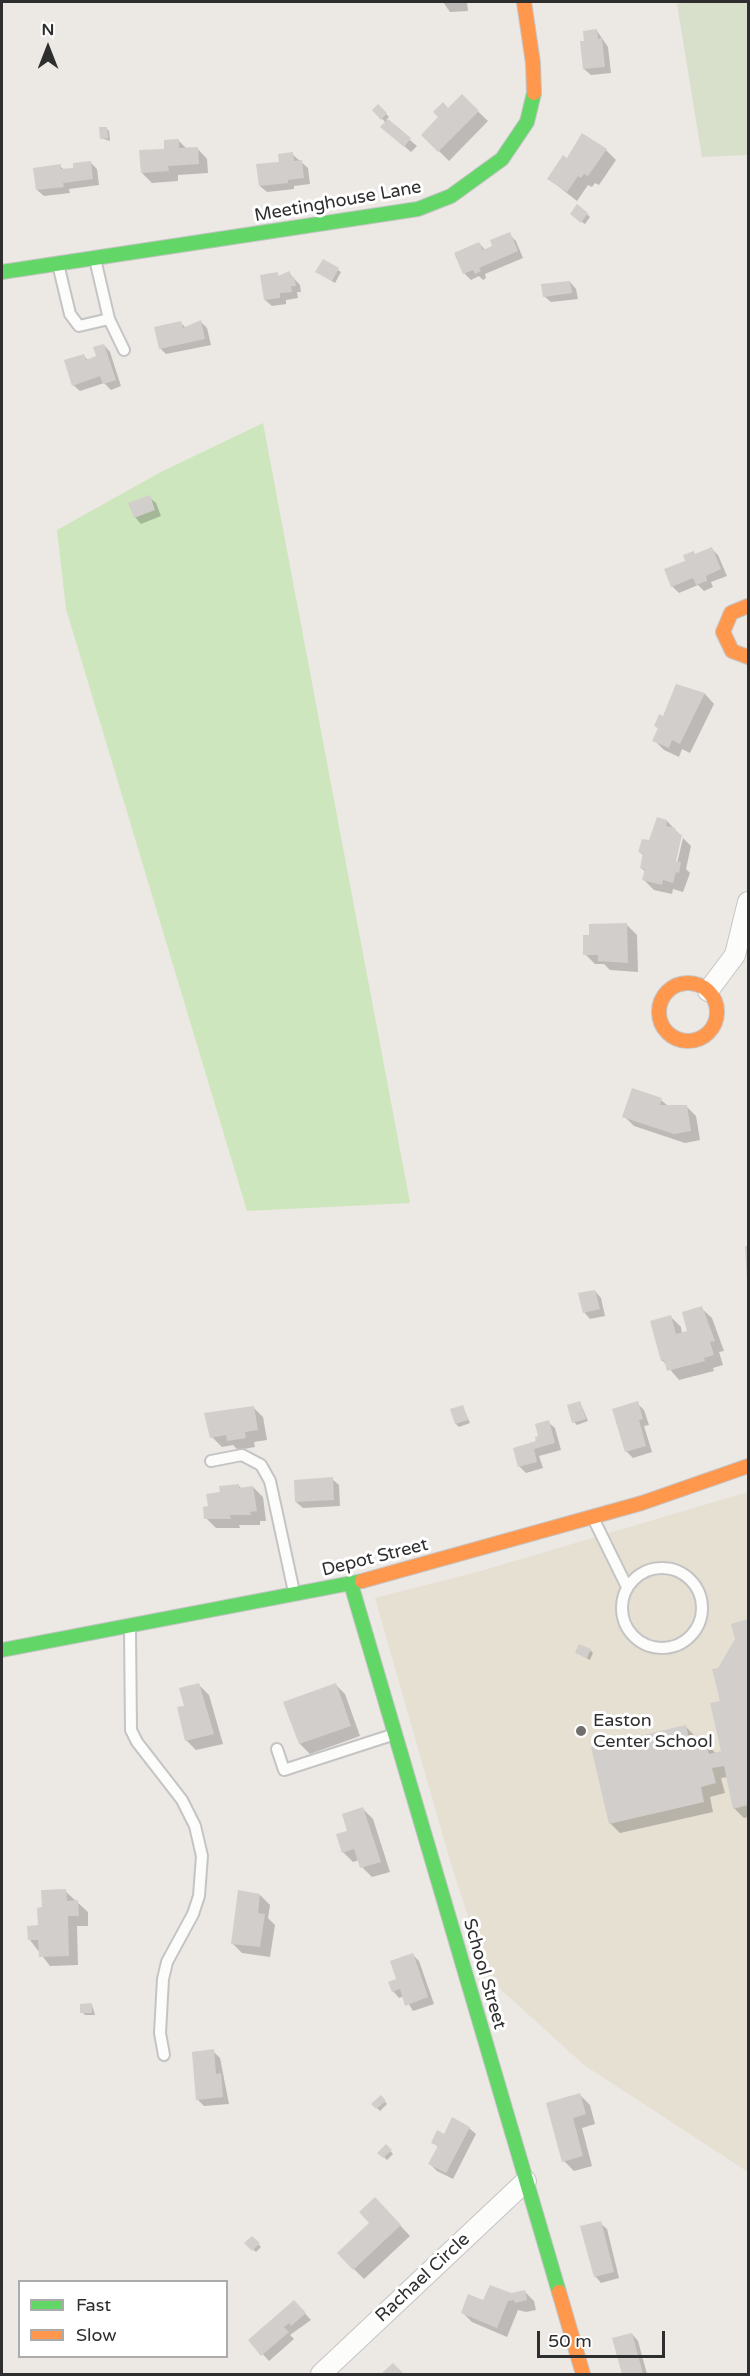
<!DOCTYPE html>
<style>
body{margin:0}
#map{position:relative;width:750px;height:2376px;overflow:hidden;background:#ece8e4;font-family:"Varela Round",sans-serif}
canvas{display:block}
.frame{position:absolute;inset:0;border:3px solid #2e2e2e;pointer-events:none}
.legend{position:absolute;left:18px;top:2280px;width:210px;height:78px;box-sizing:border-box;background:#fff;border:2px solid #ababab;margin:0;padding:8px 10px;list-style:none;font-size:18px;color:#2e2e2e}
.legend li{display:flex;align-items:center;gap:12px;height:30px}
.legend b{width:30px;border:2px solid #ababab}
.north{position:absolute;left:18px;top:18px;width:60px;height:60px;-webkit-text-stroke:4px #fff;paint-order:stroke;rotate:0deg;font-size:16px;font-weight:700;line-height:24px;text-align:center;color:#2e2e2e}
.north::after{content:'';display:block;margin:auto;width:21px;height:27px;background:#2e2e2e;clip-path:polygon(50% 0,100% 100%,50% 72%,0 100%)}
.scale{position:absolute;left:537px;top:2331px;width:128px;height:27px;box-sizing:border-box;border:3px solid #2e2e2e;border-top:0;padding-left:8px;font-size:18px;line-height:21px;white-space:nowrap;color:#2e2e2e;-webkit-text-stroke:4px #fff;paint-order:stroke}
</style>
<div id="map">
<canvas width="750" height="2376"></canvas>
<div class="frame"></div>
<ul class="legend">
<li><b style="height:8px;background:#63d668"></b>Fast</li>
<li><b style="height:8px;background:#ff974d"></b>Slow</li>
</ul>
<div class="north">N</div>
<div class="scale">50 m</div>
</div>
<script>
const ctx = document.querySelector('canvas').getContext('2d');
ctx.lineJoin = 'round';
function fill(path, color) { ctx.fillStyle = color; ctx.fill(path, 'evenodd'); }
const poly = rows => new Path2D(rows.map(r => 'M' + r).join(''));
function strokePath(path, color, width, dash) { ctx.strokeStyle = color; ctx.lineWidth = width; ctx.lineCap = dash ? 'butt' : 'round'; ctx.setLineDash(dash || []); ctx.stroke(path); }
function write(font, color, halo, rows, align = 'center') {
  ctx.font = font + ' "Varela Round",sans-serif'; ctx.lineWidth = 6; ctx.setLineDash([]); ctx.textBaseline = 'middle'; ctx.strokeStyle = halo; ctx.fillStyle = color; for (const [text, x, y, turn = 0] of rows) {
    ctx.save(); ctx.translate(x, y); ctx.rotate((+turn || 0) * Math.PI / 180); ctx.textAlign = isNaN(turn) ? turn : align; if (halo) ctx.strokeText(text, 0, 0); ctx.fillText(text, 0, 0); ctx.restore();
  }
}
const education = poly([
 [748,1492,748,2172,584,2065,488,1978,451,1864,375,1598,477,1572]
]);
const green = poly([
 [263,423,410,1203,247,1211,66,609,57,530,161,472]
]);
const cemetery = poly([
 [690,2,748,2,748,155,702,157,677,4]
]);
const shadow = poly([
 [443,2,467,2,468,11,450,12],
 [597,31,608,47,611,73,591,75,584,69,586,42],
 [462,96,488,121,449,161,423,135],
 [378,106,389,117,386,120,417,146,411,152,389,133,386,123,374,110],
 [106,128,109,131,110,141,101,138],
 [178,140,187,149,197,148,207,159,208,173,178,175,178,181,152,183,142,173],
 [606,150,616,160,599,185,595,183,592,187,588,185,577,201,549,179,568,160],
 [292,154,308,168,310,184,294,186,294,189,267,192,260,186],
 [90,162,97,169,99,185,69,189,70,193,44,196,37,190,60,166,64,170,75,169],
 [587,214,590,217,585,224,574,217],
 [509,234,516,241,523,258,485,274,486,278,483,280,479,276,471,280,464,273,479,243,486,251],
 [323,261,341,272,335,283,317,272],
 [289,273,300,285,301,292,297,292,298,298,286,300,286,304,272,306,265,300,277,274,280,277],
 [570,282,576,289,578,299,551,302,544,296],
 [201,322,207,328,211,345,166,354,160,348,181,323,186,328],
 [104,345,110,352,121,386,111,390,104,383,80,391,73,385,83,355,88,360,98,357],
 [149,497,156,503,161,516,141,524,135,517],
 [712,549,718,555,727,576,711,582,713,587,704,591,698,585,679,593,672,586,687,562],
 [677,686,705,694,714,704,690,753,682,749,679,757,664,750,654,740,659,729,656,726,664,718],
 [667,821,680,835,673,868,676,868,683,838,691,846,686,869,690,873,683,892,673,889,672,894,654,890,644,880,646,872,641,868,644,856,640,852],
 [627,925,637,935,638,972,610,970,604,964,595,964,585,954],
 [661,1100,668,1106,686,1106,696,1116,700,1140,685,1143,634,1126,624,1116],
 [595,1291,601,1298,605,1316,590,1319,584,1312],
 [701,1308,712,1318,724,1351,719,1352,723,1365,713,1368,714,1371,679,1380,662,1360,671,1317,681,1327,682,1334,689,1332],
 [580,1402,588,1421,577,1425,574,1422],
 [637,1403,644,1410,649,1425,644,1426,652,1452,633,1458,627,1452,614,1410],
 [253,1407,263,1417,267,1440,254,1442,255,1447,238,1450,233,1445,222,1447,212,1437],
 [463,1407,470,1423,459,1427,456,1424],
 [548,1422,555,1428,561,1450,539,1456,543,1468,526,1473,519,1466],
 [332,1479,339,1485,340,1506,303,1508,296,1502],
 [238,1485,242,1489,253,1487,263,1497,266,1521,260,1521,260,1525,239,1525,240,1528,216,1528,206,1518,209,1508,221,1494],
 [748,1621,748,1817,744,1818,734,1808,728,1777,721,1778,725,1793,710,1797,713,1812,620,1833,610,1823,685,1726,695,1736,697,1743,705,1741,716,1754,723,1752,718,1669,736,1639,733,1625],
 [590,1650,593,1653,590,1660,577,1653],
 [335,1684,345,1694,360,1736,310,1754,300,1744],
 [199,1685,209,1695,223,1744,196,1750,186,1740,186,1707],
 [363,1809,373,1819,390,1872,372,1877,362,1867,359,1860,353,1862,343,1852,349,1832],
 [65,1891,88,1912,88,1926,77,1926,78,1965,50,1966,30,1940,39,1927,44,1909],
 [260,1895,270,1905,268,1918,275,1925,270,1957,242,1953,232,1943],
 [413,1955,419,1961,434,2004,413,2011,404,1996,399,1998,393,1991],
 [92,2005,95,2015,85,2015,82,2012],
 [213,2051,220,2058,229,2104,204,2106,197,2099],
 [580,2095,590,2105,595,2124,582,2128,592,2166,574,2171,564,2161,548,2104],
 [381,2097,387,2104,380,2111,373,2104],
 [469,2128,476,2134,453,2179,437,2171,430,2164,439,2148,433,2142],
 [386,2146,393,2154,387,2160,379,2152],
 [385,2209,410,2236,364,2279,354,2269,371,2223],
 [600,2223,607,2229,619,2278,601,2283,595,2276],
 [252,2238,261,2247,256,2252,246,2243],
 [524,2291,534,2301,536,2310,526,2312,518,2310,507,2337,472,2322,462,2312],
 [300,2308,311,2320,290,2335,294,2339,269,2361,250,2340],
 [632,2334,638,2341,647,2374,623,2374,614,2339]
]);
const building = poly([
 [597,29,598,39,602,38,605,67,583,69,580,41,584,41,583,31],
 [462,94,479,111,438,152,421,135,438,117,433,112,443,102,448,108],
 [378,104,387,113,381,120,372,110],
 [388,119,411,138,404,147,380,127],
 [99,127,107,127,108,138,100,139],
 [582,133,607,149,588,176,584,174,581,178,578,176,567,192,547,179,563,155,567,158],
 [179,139,179,148,198,147,199,164,168,166,169,171,141,173,139,150,164,149,164,140],
 [293,152,294,161,302,160,304,178,288,180,288,183,259,186,256,164,279,162,278,154],
 [91,161,93,179,63,183,64,187,36,190,33,168,61,164,61,169,73,168,73,163],
 [577,204,588,213,581,223,570,214],
 [510,232,518,251,479,268,481,271,475,274,473,270,463,274,454,253,479,242,483,250,492,246,490,240],
 [323,259,339,268,332,281,315,272],
 [290,271,291,277,294,277,296,286,291,286,292,292,280,293,280,298,264,300,260,275,278,272,278,276],
 [570,281,572,293,543,297,541,284],
 [201,320,205,339,159,349,154,327,181,321,183,328],
 [104,344,116,380,103,384,100,376,72,386,64,360,84,354,86,360,96,356,93,347],
 [150,495,155,510,134,518,128,503],
 [712,547,721,569,706,576,707,581,696,585,693,578,671,587,664,569,685,561,683,555,694,551,695,554],
 [676,684,705,693,680,744,672,740,669,748,652,741,658,728,654,726,659,714,663,716],
 [657,817,667,820,666,826,675,828,677,833,682,835,676,861,681,862,679,873,676,872,673,883,663,880,662,885,642,880,645,869,640,868,643,853,638,852,642,839,649,840],
 [627,923,628,963,598,961,598,955,583,955,583,935,589,935,589,924],
 [632,1088,662,1098,660,1105,687,1105,691,1131,674,1134,622,1117],
 [745,1246,748,1246,748,1281,747,1281],
 [595,1290,600,1309,583,1313,578,1293],
 [702,1306,715,1341,710,1342,714,1355,704,1358,705,1361,667,1371,664,1360,661,1361,650,1321,671,1315,676,1334,687,1331,682,1312],
 [580,1401,586,1419,572,1423,567,1405],
 [638,1401,643,1419,639,1420,646,1446,625,1452,612,1409],
 [463,1405,468,1420,455,1424,450,1409],
 [254,1406,258,1430,245,1432,246,1438,227,1441,226,1435,210,1438,204,1413],
 [549,1420,555,1443,534,1449,537,1462,518,1467,513,1448,536,1441,535,1437,538,1436,535,1424],
 [333,1477,334,1500,295,1502,294,1480],
 [239,1484,239,1488,253,1486,257,1511,250,1512,251,1515,230,1515,231,1519,204,1519,203,1507,208,1506,206,1494,220,1492,219,1486],
 [748,1619,748,1805,733,1809,724,1766,712,1768,716,1783,701,1787,704,1802,609,1824,591,1747,686,1725,690,1743,705,1739,709,1754,721,1751,710,1703,720,1701,712,1669,718,1668,735,1639,731,1624],
 [579,1644,591,1649,587,1658,575,1653],
 [199,1683,214,1734,185,1741,177,1707,184,1706,179,1688],
 [336,1683,351,1726,299,1744,283,1702],
 [363,1807,381,1862,360,1868,354,1849,342,1853,336,1834,347,1831,342,1814],
 [66,1889,67,1901,78,1900,79,1916,68,1916,69,1956,39,1957,38,1940,28,1940,27,1926,38,1925,37,1908,42,1907,41,1890],
 [238,1890,260,1894,258,1913,265,1914,260,1947,231,1944],
 [413,1953,428,1997,405,2006,400,1989,392,1992,388,1982,396,1979,390,1961],
 [92,2003,92,2013,80,2013,80,2004],
 [214,2049,216,2074,221,2073,223,2097,196,2100,192,2052],
 [580,2093,586,2114,573,2118,583,2156,562,2162,546,2103],
 [381,2095,386,2101,376,2109,371,2104],
 [452,2117,470,2127,446,2173,428,2164,438,2146,431,2143,437,2130,444,2134],
 [386,2144,392,2150,383,2158,377,2153],
 [375,2197,401,2225,353,2270,337,2253,369,2223,359,2212],
 [601,2221,614,2272,594,2277,580,2226],
 [252,2236,260,2243,252,2251,244,2243],
 [490,2285,511,2293,525,2290,527,2300,515,2303,514,2300,508,2301,497,2328,461,2313,468,2294,483,2300],
 [294,2300,306,2313,291,2326,289,2323,284,2327,289,2332,261,2356,248,2340],
 [632,2333,643,2374,622,2374,612,2338],
 [393,2363,404,2374,381,2374]
]);
const lane = poly([
 [95,259,109,319],
 [58,264,70,314,79,326,109,319,124,350],
 [211,1461,242,1455,261,1465,270,1481,294,1592],
 [594,1520,627,1587],
 '622 1608a40 40 0 1 1 80 0a40 40 0 1 1-80 0Z',
 [130,1631,131,1730,137,1742,182,1800,195,1826,202,1856,199,1896,193,1914,167,1962,163,1979,160,2033,164,2055],
 [277,1749,284,1770,395,1734]
]);
const street = poly([
 [708,991,735,955,748,902],
 [321,2374,526,2181]
]);
const fast = poly([
 [2,272,418,209,451,196,502,159,527,122,534,93],
 [351,1584,559,2292],
 [2,1650,362,1581]
]);
const slow = poly([
 [524,2,533,63,534,93],
 [748,606,731,613,723,632,732,651,748,657],
 '659 1012a29 29 0 1 1 58 0a29 29 0 1 1-58 0Z',
 [362,1581,642,1503,748,1466],
 [559,2292,583,2374]
]);
const markers = [
 [581,1731,6,"#706f6e"]
];
const streetNames = [
 ["Meetinghouse Lane",338,202,-10],
 ["Depot Street",375,1558,-14],
 ["School Street",484,1974,74],
 ["Rachael Circle",423,2278,-43]
];
const poiNames = [
 ["Easton",593,1721],
 ["Center School",593,1742]
];
fill(education, '#e6e0d3');
fill(green, '#cee6be');
fill(cemetery, '#d8e0cc');
fill(shadow, '#0003');
fill(building, '#d1cecb');
strokePath(lane, '#c5c4c5', 14);
strokePath(street, '#c5c4c5', 22);
strokePath(fast, '#c5c4c5', 16);
strokePath(slow, '#c5c4c5', 16);
strokePath(lane, '#fcfcfb', 10);
strokePath(street, '#fcfcfb', 20);
strokePath(fast, '#63d668', 14);
strokePath(slow, '#ff974d', 14);
for (const [x, y, r, color] of markers) { const dot = new Path2D(); dot.arc(x, y, r, 0, 2 * Math.PI); ctx.fillStyle = color; ctx.fill(dot); strokePath(dot, '#fff', 2); }
write('18px', '#2e2e2e', '#fff', streetNames);
write('18px', '#2e2e2e', '#fff', poiNames, 'left');
</script>
